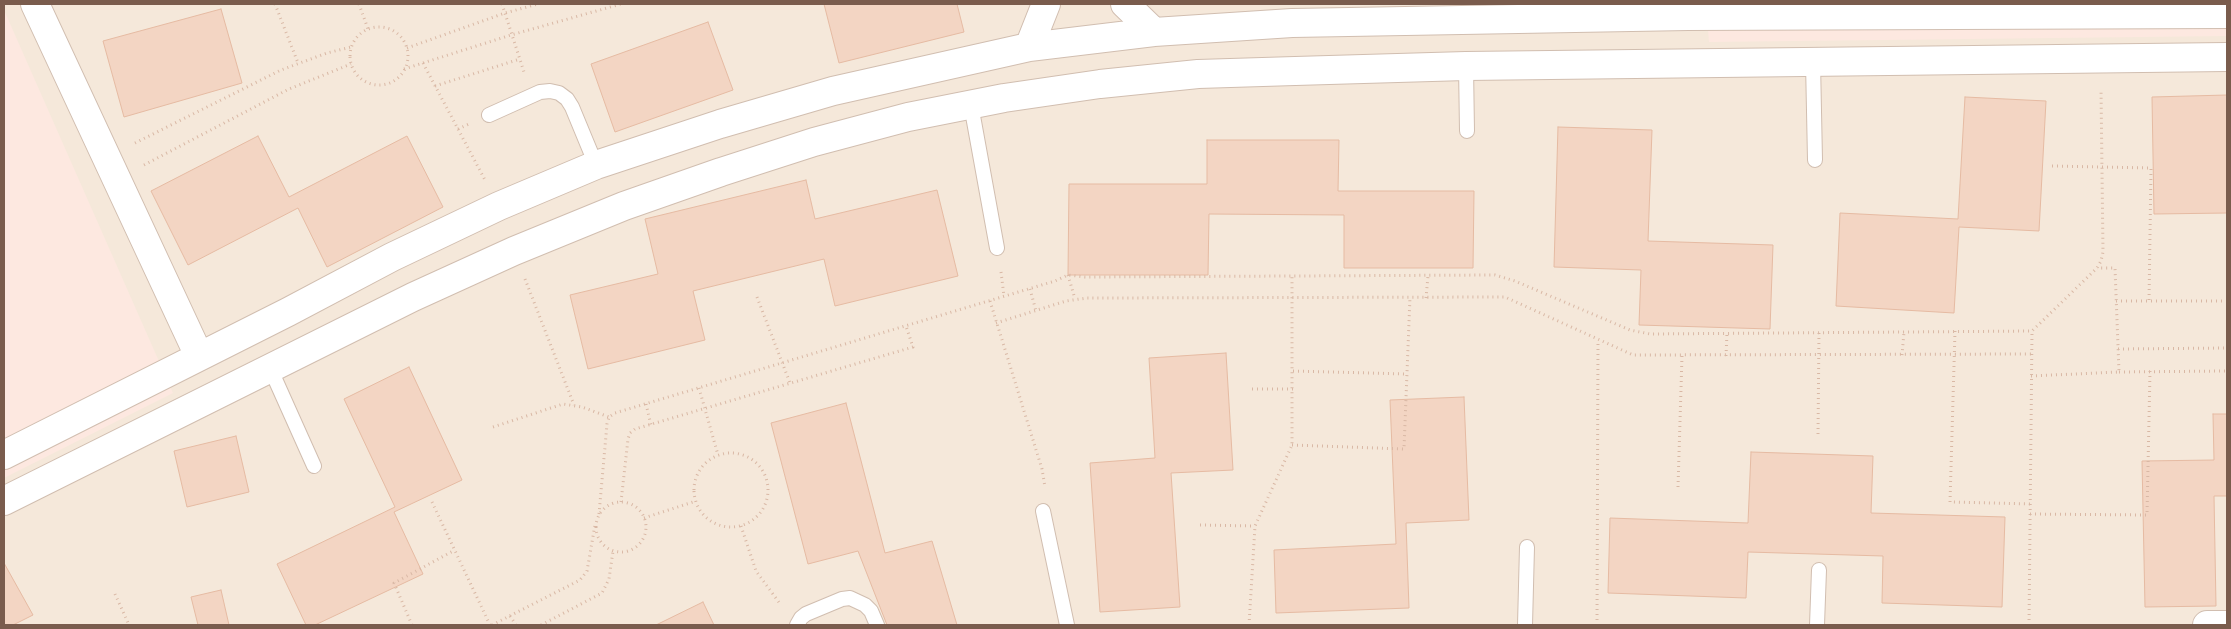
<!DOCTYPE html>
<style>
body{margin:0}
#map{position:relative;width:2231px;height:629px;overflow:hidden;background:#fdf6ec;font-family:Arial,sans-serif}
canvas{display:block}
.frame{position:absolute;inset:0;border:5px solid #7a5c4d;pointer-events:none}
</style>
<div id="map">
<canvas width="2231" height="629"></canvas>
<div class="frame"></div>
</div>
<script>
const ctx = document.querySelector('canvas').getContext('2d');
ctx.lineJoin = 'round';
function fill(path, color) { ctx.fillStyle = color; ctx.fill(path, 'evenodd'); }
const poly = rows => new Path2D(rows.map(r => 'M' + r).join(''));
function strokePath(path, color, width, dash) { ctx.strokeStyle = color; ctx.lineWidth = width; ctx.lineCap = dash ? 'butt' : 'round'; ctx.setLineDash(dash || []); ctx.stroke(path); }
const residential = poly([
 [4,4,2227,4,2227,625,4,625]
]);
const commercial = poly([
 [1706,4,2227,4,2227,36,1709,42],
 [4,10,173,393,4,478]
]);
const building = poly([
 [824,4,957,4,964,32,839,63,824,4],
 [221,9,242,83,124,117,103,41,221,9],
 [708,22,733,90,615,132,591,64,708,22],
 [2227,95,2227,213,2154,214,2152,97,2227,95],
 [1965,97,2046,101,2039,231,1959,227,1954,313,1836,306,1840,213,1958,219,1965,97],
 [1558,127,1652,130,1648,241,1773,245,1770,329,1639,325,1641,270,1554,267,1558,127],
 [258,136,289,197,407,136,443,207,327,267,298,208,188,265,151,191,258,136],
 [1207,140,1339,140,1338,191,1474,191,1473,268,1344,268,1344,215,1209,214,1208,275,1068,275,1069,184,1207,184,1207,140],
 [806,180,815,219,937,190,958,276,835,306,824,259,693,291,705,340,588,369,570,295,658,274,645,219,806,180],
 [1226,353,1233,470,1171,473,1180,607,1100,612,1090,463,1155,458,1149,358,1226,353],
 [409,367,462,480,394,512,423,574,315,625,306,625,277,564,395,507,344,399,409,367],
 [1464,397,1469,520,1406,523,1409,608,1276,613,1274,550,1396,544,1390,400,1464,397],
 [846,403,885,553,932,541,957,625,887,625,858,551,808,564,771,423,846,403],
 [2213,414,2227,414,2227,496,2214,496,2216,606,2145,607,2142,461,2214,460,2213,414],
 [236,436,249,492,187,507,174,451,236,436],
 [1751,452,1873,456,1871,513,2005,517,2002,607,1882,603,1883,556,1748,552,1746,598,1608,593,1610,518,1748,523,1751,452],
 [4,563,33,615,13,625,4,625,4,563],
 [221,590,229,625,198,625,191,597,221,590],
 [703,602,714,625,656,625,703,602]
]);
const path = poly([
 [275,4,298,63],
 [359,4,368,29],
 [502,4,524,72],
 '350 56a29 29 0 1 1 58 0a29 29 0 1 1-58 0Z',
 [407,48,505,13,538,4],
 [423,63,485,180],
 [404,69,511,35,621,4],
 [435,86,520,59],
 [458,129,469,124],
 [135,143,281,70,327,53,351,47],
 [144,165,289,89,351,64],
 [2052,166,2151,168,2149,301],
 [1001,272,1004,296],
 [1068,275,1075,299],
 [525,279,574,405],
 [1030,289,1036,311],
 [757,297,790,383],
 [1426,298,1428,276],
 [990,301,1042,469,1045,487],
 [2116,301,2227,301],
 [996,323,1066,301,1087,298,1505,297,1633,355,2032,354],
 [1955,331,1950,502,2030,504],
 [2118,349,2227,348],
 [1902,355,1904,332],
 [1726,356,1727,333],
 [1293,371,1407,374],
 [2119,372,2227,371],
 [2031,376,2119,372,2115,268,2097,268],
 [699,388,718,455],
 [1252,389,1293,389],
 [646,404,651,425],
 [493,427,563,404,582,407,609,417],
 [1818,434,1819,331],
 [1292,445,1404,449,1410,297],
 '694 490a37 37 0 1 1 74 0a37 37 0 1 1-74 0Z',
 [1678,487,1682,356],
 [432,502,490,625],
 [621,502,628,439,630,433,635,429,913,347,906,326],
 '596 527a25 25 0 1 1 50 0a25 25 0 1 1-50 0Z',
 [599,514,607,424,609,417,615,413,1055,281,1068,275,1085,277,1495,275,1515,281,1630,330,1650,334,2032,331,2097,268,2101,261,2103,252,2101,89],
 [2030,514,2147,515,2150,371],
 [644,518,696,501],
 [1200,525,1255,526],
 [741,526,756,571,781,605],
 [115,594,129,625],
 [510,616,516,625],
 [412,625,394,583,455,550],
 [492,625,580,580,587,571,595,525],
 [541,625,602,593,609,579,613,551],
 [1249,625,1255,526,1292,445,1292,277],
 [1597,625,1598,340],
 [2029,625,2032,331]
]);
const service = poly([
 [1813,62,1815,160],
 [1466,66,1467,131],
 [971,105,997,248],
 [489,115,540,92,550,91,559,93,567,99,572,107,596,165],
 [271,370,314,466],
 [1043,511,1067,625],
 [797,625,801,618,806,614,842,599,850,598,865,605,871,611,877,625],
 [1525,625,1527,547],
 [1817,625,1819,570]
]);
const minor = poly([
 [35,4,199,356],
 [1125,4,1154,32],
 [1029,47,1046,4],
 [4,455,288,312,392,257,499,206,596,165,720,124,833,91,1029,47,1154,32,1292,23,1688,16,2227,14],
 [4,501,413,297,514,251,624,206,721,172,814,142,908,117,1004,98,1100,84,1198,74,1295,71,1466,66,2227,57],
 [2207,625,2227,625]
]);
fill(residential, '#f5e8da');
fill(commercial, '#fde8e0');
fill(building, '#f3d5c3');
strokePath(building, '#e6bba3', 1);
strokePath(service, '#d1beb0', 16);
strokePath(minor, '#d1beb0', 30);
strokePath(path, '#d9b8a5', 3, [1, 4]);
strokePath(service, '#fff', 14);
strokePath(minor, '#fff', 28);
</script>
